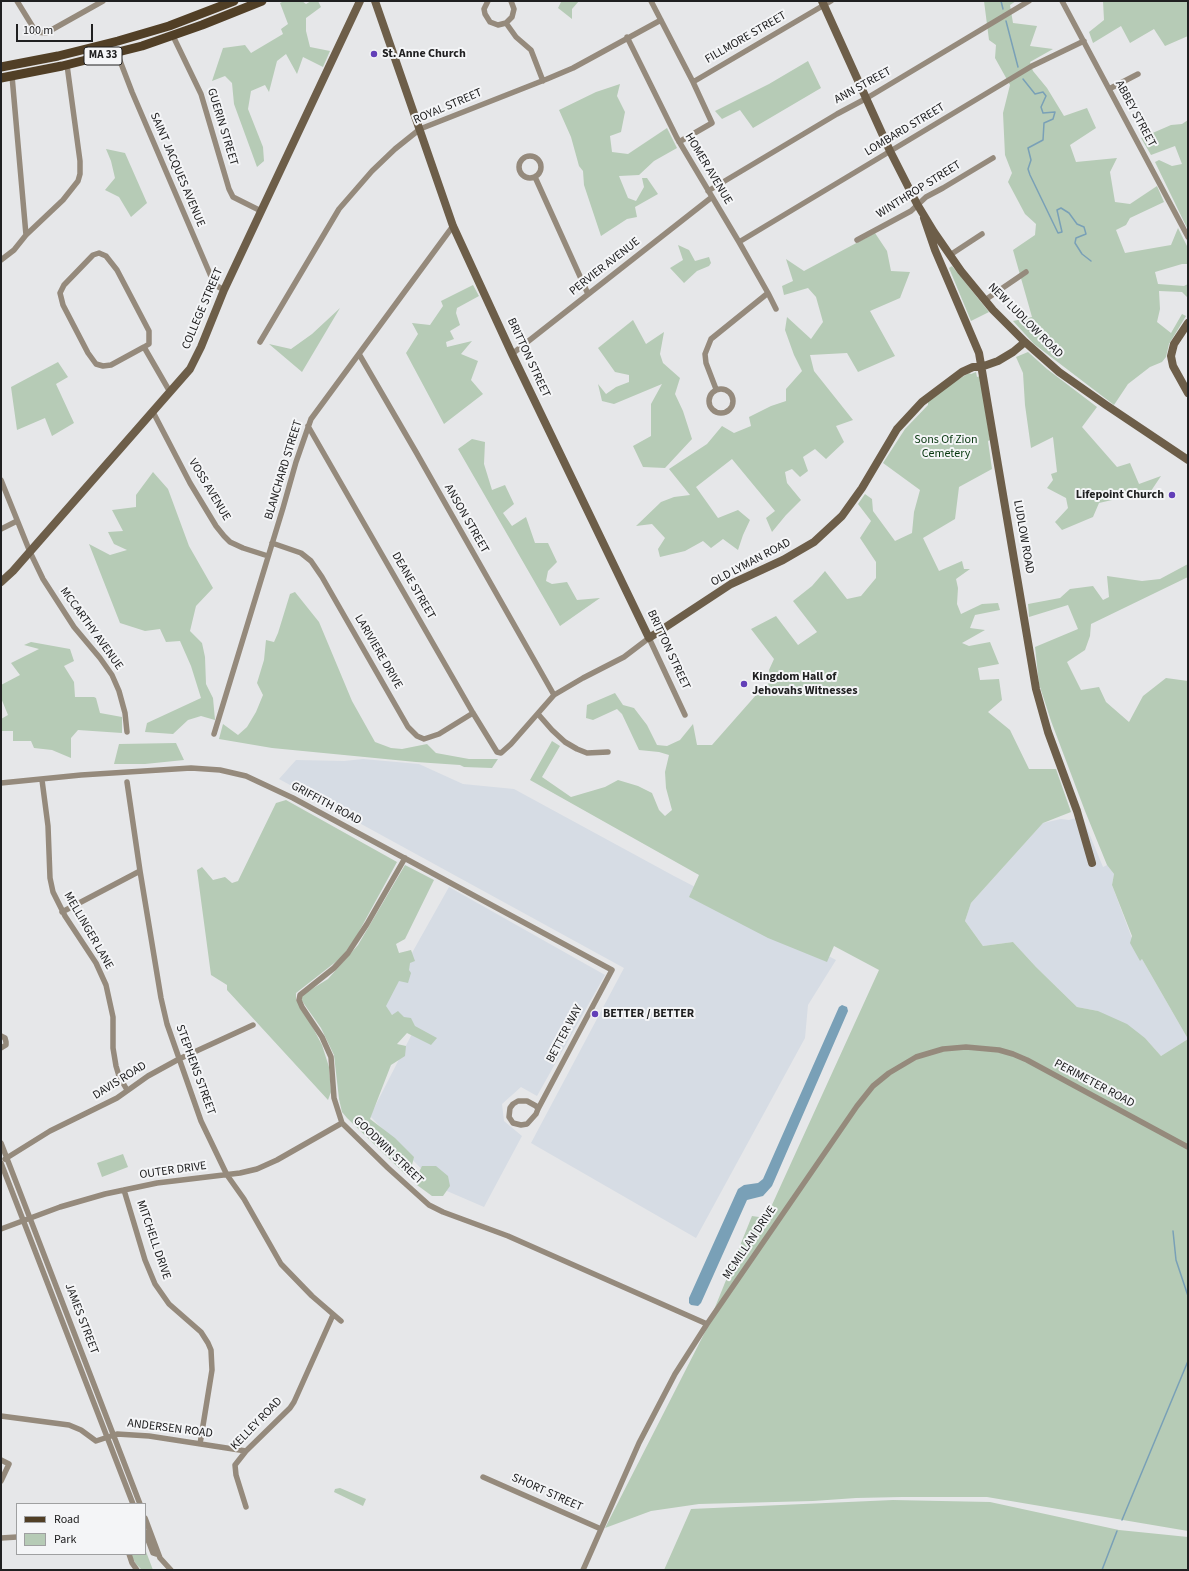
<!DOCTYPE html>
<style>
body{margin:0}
#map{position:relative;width:1189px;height:1571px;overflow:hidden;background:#e6e7e9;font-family:"Source Sans 3",sans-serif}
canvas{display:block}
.frame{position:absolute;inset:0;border:2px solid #202021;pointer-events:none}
.legend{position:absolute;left:16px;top:1503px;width:130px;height:52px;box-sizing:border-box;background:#f4f5f7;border:1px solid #9fa0a1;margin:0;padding:5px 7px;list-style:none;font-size:12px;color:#202021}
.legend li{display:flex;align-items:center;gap:8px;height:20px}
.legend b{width:20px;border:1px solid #9fa0a1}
.scale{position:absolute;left:16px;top:24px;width:77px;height:18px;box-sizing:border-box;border:2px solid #202021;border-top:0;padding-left:5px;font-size:12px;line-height:14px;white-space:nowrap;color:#202021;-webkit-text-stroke:3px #f4f5f7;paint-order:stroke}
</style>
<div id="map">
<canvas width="1189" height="1571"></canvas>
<div class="frame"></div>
<ul class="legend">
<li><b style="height:5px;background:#513f26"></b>Road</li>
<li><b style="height:11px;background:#b6cbb6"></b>Park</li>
</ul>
<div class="scale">100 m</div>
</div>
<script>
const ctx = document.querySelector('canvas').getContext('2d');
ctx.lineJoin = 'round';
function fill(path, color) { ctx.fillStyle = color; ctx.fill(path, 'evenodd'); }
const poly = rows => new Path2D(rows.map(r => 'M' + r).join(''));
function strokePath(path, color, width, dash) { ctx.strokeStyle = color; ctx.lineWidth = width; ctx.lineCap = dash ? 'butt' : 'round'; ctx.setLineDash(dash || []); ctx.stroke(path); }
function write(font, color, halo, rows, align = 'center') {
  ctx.font = font + ' "Source Sans 3",sans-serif'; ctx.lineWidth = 4; ctx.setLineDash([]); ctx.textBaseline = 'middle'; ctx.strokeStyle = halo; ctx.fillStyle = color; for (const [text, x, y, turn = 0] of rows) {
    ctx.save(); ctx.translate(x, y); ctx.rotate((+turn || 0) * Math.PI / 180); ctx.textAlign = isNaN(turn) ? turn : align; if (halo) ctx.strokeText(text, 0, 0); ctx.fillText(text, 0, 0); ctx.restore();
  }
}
const built = poly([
 [363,759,419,764,463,784,514,789,674,876,836,960,808,1005,805,1038,696,1238,531,1143,624,968,279,779,296,760,344,761],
 [1082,816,1103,867,1107,865,1114,874,1112,885,1140,960,1142,959,1188,1039,1161,1056,1145,1038,1098,1011,1077,1007,1036,967,1013,942,983,946,965,921,971,903,1043,823,1061,819,1069,820],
 [449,887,605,975,537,1096,521,1087,502,1104,504,1121,522,1136,484,1207,440,1188,370,1116,415,1028,381,1008]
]);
const green = poly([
 [284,1,302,1,306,4,311,1,318,1,321,7,306,18,306,31,310,47,330,51,323,67,303,57,297,74,286,54,277,61,269,92,265,85,251,91,248,109,263,147,264,161,257,167,234,104,232,83,225,76,212,81,223,48,245,45,251,53,283,34,281,29,288,24,280,3],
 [559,1,579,1,572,9,572,19,558,8,561,2],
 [984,1,1016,1,1010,5,1013,23,1037,26,1030,46,1053,49,1030,62,1033,71,1047,88,1064,116,1087,108,1096,128,1070,145,1076,162,1117,158,1110,172,1115,202,1130,204,1157,186,1164,202,1130,218,1126,225,1116,230,1125,253,1171,245,1178,228,1188,248,1188,264,1182,264,1155,272,1158,284,1184,286,1188,284,1188,298,1182,292,1159,291,1160,309,1157,322,1171,333,1182,314,1186,316,1169,344,1166,357,1162,362,1150,367,1128,384,1114,405,1034,344,1013,321,1032,317,1013,250,1035,235,1036,224,1025,214,1008,182,1012,173,1005,155,1003,113,1010,85,995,58,996,45,989,40],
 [1103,1,1188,1,1188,36,1165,46,1154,29,1130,43,1121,26,1093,43,1089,32,1104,20],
 [808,61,821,88,753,128,740,110,722,119,715,111,769,84],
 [620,84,617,96,625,112,621,132,610,136,612,152,628,154,667,128,677,148,654,161,639,175,619,176,628,198,636,201,644,187,642,178,647,178,658,194,635,207,637,217,627,219,601,236,584,185,583,171,579,166,571,137,559,110,596,92],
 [1188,120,1188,230,1155,162,1159,160,1172,166,1182,164,1175,146,1151,155,1141,138,1171,125,1182,124],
 [106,149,125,153,147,203,131,217,119,197,105,190,115,178,111,161],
 [875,233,887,251,891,271,910,272,900,298,870,311,895,356,858,372,847,353,810,355,814,371,853,420,836,426,844,442,826,459,815,449,803,457,808,471,800,477,792,469,785,472,787,483,801,500,786,515,772,532,766,518,775,511,732,459,696,487,718,518,738,510,750,520,743,535,738,550,723,539,711,548,703,541,685,551,660,557,658,549,665,538,652,524,636,526,661,502,674,497,690,495,669,469,707,444,722,426,734,433,751,426,749,417,771,406,786,401,786,389,802,371,794,355,785,330,787,317,811,339,823,322,816,297,808,288,784,295,782,286,793,281,786,259,804,271],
 [678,245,689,250,695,261,709,257,711,263,709,266,697,271,684,283,670,268,683,260],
 [952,266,989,312,971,321,949,268],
 [473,285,479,296,457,308,456,313,460,325,450,331,454,339,446,342,447,347,472,341,461,354,478,361,471,380,483,394,444,424,406,353,418,334,412,323,430,325,443,306,441,301],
 [340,308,302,372,269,344,291,349,312,334],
 [633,320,646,344,664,332,660,354,663,363,680,378,675,394,683,411,692,439,665,468,643,467,633,446,651,436,651,404,662,384,614,404,602,401,598,384,606,394,616,387,629,382,629,375,615,372,598,348],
 [1028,352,1047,369,1097,407,1082,427,1117,467,1130,463,1139,484,1161,476,1151,491,1099,503,1093,517,1062,530,1055,522,1068,508,1066,498,1047,488,1053,480,1051,474,1057,472,1053,437,1031,448,1025,405,1023,373,1016,357],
 [58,362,68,377,56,384,74,423,52,436,45,418,17,430,11,387],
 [976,372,977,377,980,376,990,440,988,441,992,469,959,487,955,519,923,538,939,571,962,561,964,569,970,569,956,579,958,588,957,604,961,614,982,604,998,603,1000,610,975,615,970,628,985,630,962,643,969,646,990,642,999,664,978,668,980,680,999,679,1002,700,988,712,1010,730,1029,769,1056,769,1071,812,1043,823,971,903,965,921,983,946,1013,942,1036,967,1077,1007,1098,1011,1127,1024,1145,1038,1161,1056,1188,1039,1142,959,1140,961,1130,943,1132,936,1112,885,1114,874,1107,865,1085,811,1051,721,1039,684,1035,647,1078,629,1068,605,1029,617,1028,604,1060,598,1070,589,1093,586,1103,600,1109,597,1107,576,1142,581,1160,579,1188,564,1188,577,1091,624,1090,636,1085,650,1067,662,1081,690,1099,687,1106,702,1129,722,1143,696,1166,678,1188,681,1188,1531,987,1497,902,1497,856,1498,813,1501,699,1504,651,1511,605,1528,705,1332,752,1216,766,1218,879,970,834,946,827,962,768,938,689,897,699,875,530,780,552,741,560,746,542,777,571,797,605,787,618,780,638,786,652,793,659,810,665,816,672,810,666,788,665,772,669,755,659,752,639,750,622,714,617,709,593,720,586,718,587,705,615,693,623,705,634,708,647,725,657,745,667,746,680,740,693,724,697,745,712,745,764,686,771,682,769,670,774,659,751,629,776,616,798,645,817,632,793,601,812,586,825,571,847,599,861,596,876,578,876,562,860,538,871,521,858,504,865,494,872,499,873,511,895,541,912,533,914,512,920,490,883,463,905,429,928,405,928,401,954,382,969,373,971,374],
 [472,439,485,442,484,464,492,490,505,485,514,504,503,513,512,526,526,517,535,543,548,543,557,562,548,571,546,581,552,584,567,582,577,600,600,598,560,626,458,449],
 [153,472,168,489,189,546,213,588,196,606,190,631,202,643,205,657,206,684,213,698,215,720,201,716,188,720,173,734,145,732,147,723,201,698,191,666,180,641,166,642,160,629,145,631,120,623,89,544,110,555,127,550,114,544,108,532,123,531,112,510,136,507,136,495],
 [295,592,319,622,352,701,375,742,391,748,402,749,427,744,436,753,469,759,498,759,492,768,464,767,460,765,416,762,272,748,219,739,223,724,238,735,247,727,256,712,263,695,257,683,264,660,266,640,274,642,278,633,290,594],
 [31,642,70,649,74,661,64,666,74,682,75,697,94,697,96,698,100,713,122,717,122,733,78,730,71,738,71,758,52,750,34,748,31,741,13,741,13,731,1,731,1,719,8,715,1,698,1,685,20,675,11,663,39,649,24,645],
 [176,743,184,760,145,764,114,764,119,744],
 [286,800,397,862,356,937,342,957,296,993,296,999,312,1026,322,1045,329,1067,331,1092,328,1100,227,990,227,985,211,975,197,870,202,867,213,880,225,877,232,883,238,881,276,803],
 [405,865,434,880,405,939,396,944,399,953,411,950,415,961,410,963,409,970,411,973,408,983,399,981,386,1006,392,1015,398,1011,404,1017,411,1018,415,1026,437,1038,431,1045,407,1033,397,1044,406,1046,405,1056,391,1065,370,1119,395,1138,414,1157,412,1165,406,1175,347,1118,342,1112,339,1099,334,1055,321,1028,302,1001,302,995,328,979,358,945],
 [123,1154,128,1167,102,1177,97,1163],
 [422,1166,436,1166,448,1176,450,1186,443,1196,432,1196,417,1185,416,1178],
 [340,1488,366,1499,363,1506,334,1492,335,1489],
 [893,1500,990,1502,1119,1530,1188,1537,1188,1570,664,1570,691,1509],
 [145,1549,153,1570,141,1569,136,1564,132,1557,132,1554,145,1554]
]);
const water = poly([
 [842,1005,847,1007,848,1011,772,1186,763,1196,747,1200,701,1303,698,1306,691,1305,689,1303,689,1298,738,1189,744,1185,758,1183,763,1179,839,1007]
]);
const stream = poly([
 [1001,1,1003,9],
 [1006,21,1018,67],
 [1023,79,1035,94,1043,92,1046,96,1041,107,1043,113,1055,112,1053,119,1044,123,1043,140,1028,148,1031,160,1028,169,1030,175,1058,233,1062,232,1057,210,1061,208,1069,213,1077,224,1084,227,1086,234,1076,238,1075,243,1082,254,1091,261],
 [1173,1231,1176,1260,1188,1296],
 [1122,1520,1188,1361],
 [1102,1570,1117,1531]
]);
const street = poly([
 [17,1,36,32,46,33,103,1],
 [488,1,484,9,485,14,490,22,498,25,506,23,512,17,514,9,511,1],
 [651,1,693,82,712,123,679,142],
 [1062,1,1188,237],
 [506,23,516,37,531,50,543,81],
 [173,36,201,94,229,189,233,197,261,211],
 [627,37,677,138,739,242,768,293,776,309],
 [117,53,132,92,210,274,217,286,224,290],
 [12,76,26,235],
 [693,82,831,1],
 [1109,89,1138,74],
 '519 167a11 11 0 1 1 22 0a11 11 0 1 1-22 0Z',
 [535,177,588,294],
 [708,191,837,114,867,98,1029,1],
 [857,240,911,211,926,197,943,188,993,158],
 [739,242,1032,66,1084,41],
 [950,255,982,234],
 [1,260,14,250,26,235,63,200,78,181,80,174,80,161,67,65],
 [985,300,1026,272],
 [260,342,339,209,372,171,395,149,420,129,547,79,573,68,661,20],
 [144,347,149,344,149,331,117,270,106,256,99,253,93,255,64,285,60,293,63,305,88,353,96,364,103,366,111,365,144,347,170,392],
 [359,354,416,452,554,695],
 [512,354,712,197],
 [716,389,706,363,705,354,711,339,768,293],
 '709 401a12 12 0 1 1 24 0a12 12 0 1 1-24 0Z',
 [153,412,190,483,216,526,224,536,230,542,243,548,268,556],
 [308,426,473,713,497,752,501,753,511,744,554,695,583,678,624,657,649,638,685,715],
 [1,480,30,552,43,579,74,627,100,658,112,675,119,691,125,713,127,732],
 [1,529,17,521],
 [272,543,301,553,311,561,322,577,408,727,417,736,424,739,439,734,473,713],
 [538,714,552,730,565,742,577,749,587,753,608,752],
 [214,734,283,508,296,462,311,419,453,226],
 [42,780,48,826,50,878,53,892,65,916,96,963,106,985,113,1017,113,1048,116,1066,119,1076,127,1090],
 [127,782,140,871,161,998,167,1024,201,1121,227,1175,244,1199,281,1264,312,1296,341,1321],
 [1,783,81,775,191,768,220,770,246,776,293,798,612,970,538,1109,536,1114,527,1124,521,1125,513,1123,509,1117,510,1108,513,1104,518,1101,527,1101,536,1106,538,1109],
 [405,858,367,924,348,953,334,968,300,995,299,1000,302,1007,322,1037,331,1057,334,1098,342,1123,388,1168,429,1205,443,1212,508,1236,707,1324],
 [62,912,140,871],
 [1,1036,5,1038,6,1042,6,1045,1,1048],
 [1,1143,140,1504],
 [5,1159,50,1131,117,1098,148,1076,179,1059,253,1025],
 [1,1163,133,1504],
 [124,1190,145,1260,155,1284,169,1304,201,1332,208,1343,211,1350,212,1370,200,1444],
 [1,1229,60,1207,105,1194,157,1183,240,1173,257,1169,277,1160,342,1123],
 [1,1416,69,1425,81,1430,96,1441,117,1434,149,1436,246,1451],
 [1,1460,9,1464,1,1481],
 [483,1477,601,1529],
 [246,1507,236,1475,235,1465,246,1451,290,1408,294,1402,333,1315],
 [145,1518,160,1558,171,1570],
 [145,1532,153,1553,156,1554,158,1553],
 [1,1538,17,1537],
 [129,1554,132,1563,137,1570],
 [583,1570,639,1443,675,1374,707,1324,857,1106,873,1086,889,1073,916,1057,943,1049,966,1047,999,1050,1013,1054,1027,1060,1188,1147]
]);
const secondary = poly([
 [375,1,453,226,512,354,649,638,731,584,783,560,814,542,842,516,862,488,897,429,922,402,962,372,973,367,981,367,998,361,1013,352,1025,342],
 [822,1,890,151,917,204,934,232,961,271,993,310,1025,342,1059,372,1106,405,1188,460],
 [924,218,935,250,979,353,1036,689,1048,732,1077,811,1092,863],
 [1188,323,1174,344,1171,356,1173,366,1188,393],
 [1,582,13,571,190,369,201,347,224,290,360,1]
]);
const primary = poly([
 [1,67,58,56,118,41,169,26,234,1],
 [1,78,62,66,142,46,202,25,262,1]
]);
const markers = [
 [374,54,4,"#623fb8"],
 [1172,495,4,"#623fb8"],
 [744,684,4,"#623fb8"],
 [595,1014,4,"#623fb8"]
];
const shields = [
 [103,56,38]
];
const shieldNames = [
 ["MA 33",103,56]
];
const streetNames = [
 ["FILLMORE STREET",746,38,-30],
 ["ANN STREET",863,86,-29],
 ["ROYAL STREET",448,107,-23],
 ["ABBEY STREET",1135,114,62],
 ["GUERIN STREET",222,127,73],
 ["LOMBARD STREET",905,130,-31],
 ["HOMER AVENUE",708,169,59],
 ["SAINT JACQUES AVENUE",177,170,67],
 ["WINTHROP STREET",919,190,-32],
 ["PERVIER AVENUE",605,267,-38],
 ["COLLEGE STREET",203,309,-67],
 ["NEW LUDLOW ROAD",1025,321,45],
 ["BRITTON STREET",528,358,65],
 ["BLANCHARD STREET",284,470,-73],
 ["VOSS AVENUE",209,490,59],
 ["ANSON STREET",466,519,60],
 ["LUDLOW ROAD",1023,537,80],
 ["OLD LYMAN ROAD",751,563,-28],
 ["DEANE STREET",413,586,60],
 ["MCCARTHY AVENUE",91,629,54],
 ["BRITTON STREET",668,650,65],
 ["LARIVIERE DRIVE",378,652,60],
 ["GRIFFITH ROAD",326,804,28],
 ["MELLINGER LANE",88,931,60],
 ["BETTER WAY",565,1034,-62],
 ["STEPHENS STREET",195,1070,70],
 ["DAVIS ROAD",120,1081,-32],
 ["PERIMETER ROAD",1094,1084,28],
 ["GOODWIN STREET",388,1151,44],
 ["OUTER DRIVE",173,1171,-8],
 ["MITCHELL DRIVE",153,1240,71],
 ["MCMILLAN DRIVE",750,1243,-56],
 ["JAMES STREET",81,1319,69],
 ["KELLEY ROAD",257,1424,-46],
 ["ANDERSEN ROAD",170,1429,7],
 ["SHORT STREET",547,1493,24]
];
const poiNames = [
 ["St. Anne Church",382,54],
 ["Lifepoint Church",1164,495,"right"],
 ["Kingdom Hall of",752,677],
 ["Jehovahs Witnesses",752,691],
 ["BETTER / BETTER",603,1014]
];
const parkNames = [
 ["Sons Of Zion",946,440],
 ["Cemetery",946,454]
];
fill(built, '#d6dce4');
fill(green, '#b6cbb6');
fill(water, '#79a0b7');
strokePath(stream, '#79a0b7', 1.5);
strokePath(street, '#958a7c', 5.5);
strokePath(secondary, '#6d5e49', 8);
strokePath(primary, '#513f26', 9);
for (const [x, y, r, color] of markers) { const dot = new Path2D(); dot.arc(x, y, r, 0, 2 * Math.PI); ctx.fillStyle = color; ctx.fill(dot); strokePath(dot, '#f4f5f7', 1.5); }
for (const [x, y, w] of shields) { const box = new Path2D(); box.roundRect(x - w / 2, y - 9, w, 18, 3); ctx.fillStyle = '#f4f5f7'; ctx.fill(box); strokePath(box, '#202021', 1); }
write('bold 11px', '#202021', null, shieldNames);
write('12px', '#202021', '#f4f5f7', streetNames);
write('bold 12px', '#202021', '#f4f5f7', poiNames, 'left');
write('12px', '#06360e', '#f4f5f7', parkNames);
</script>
